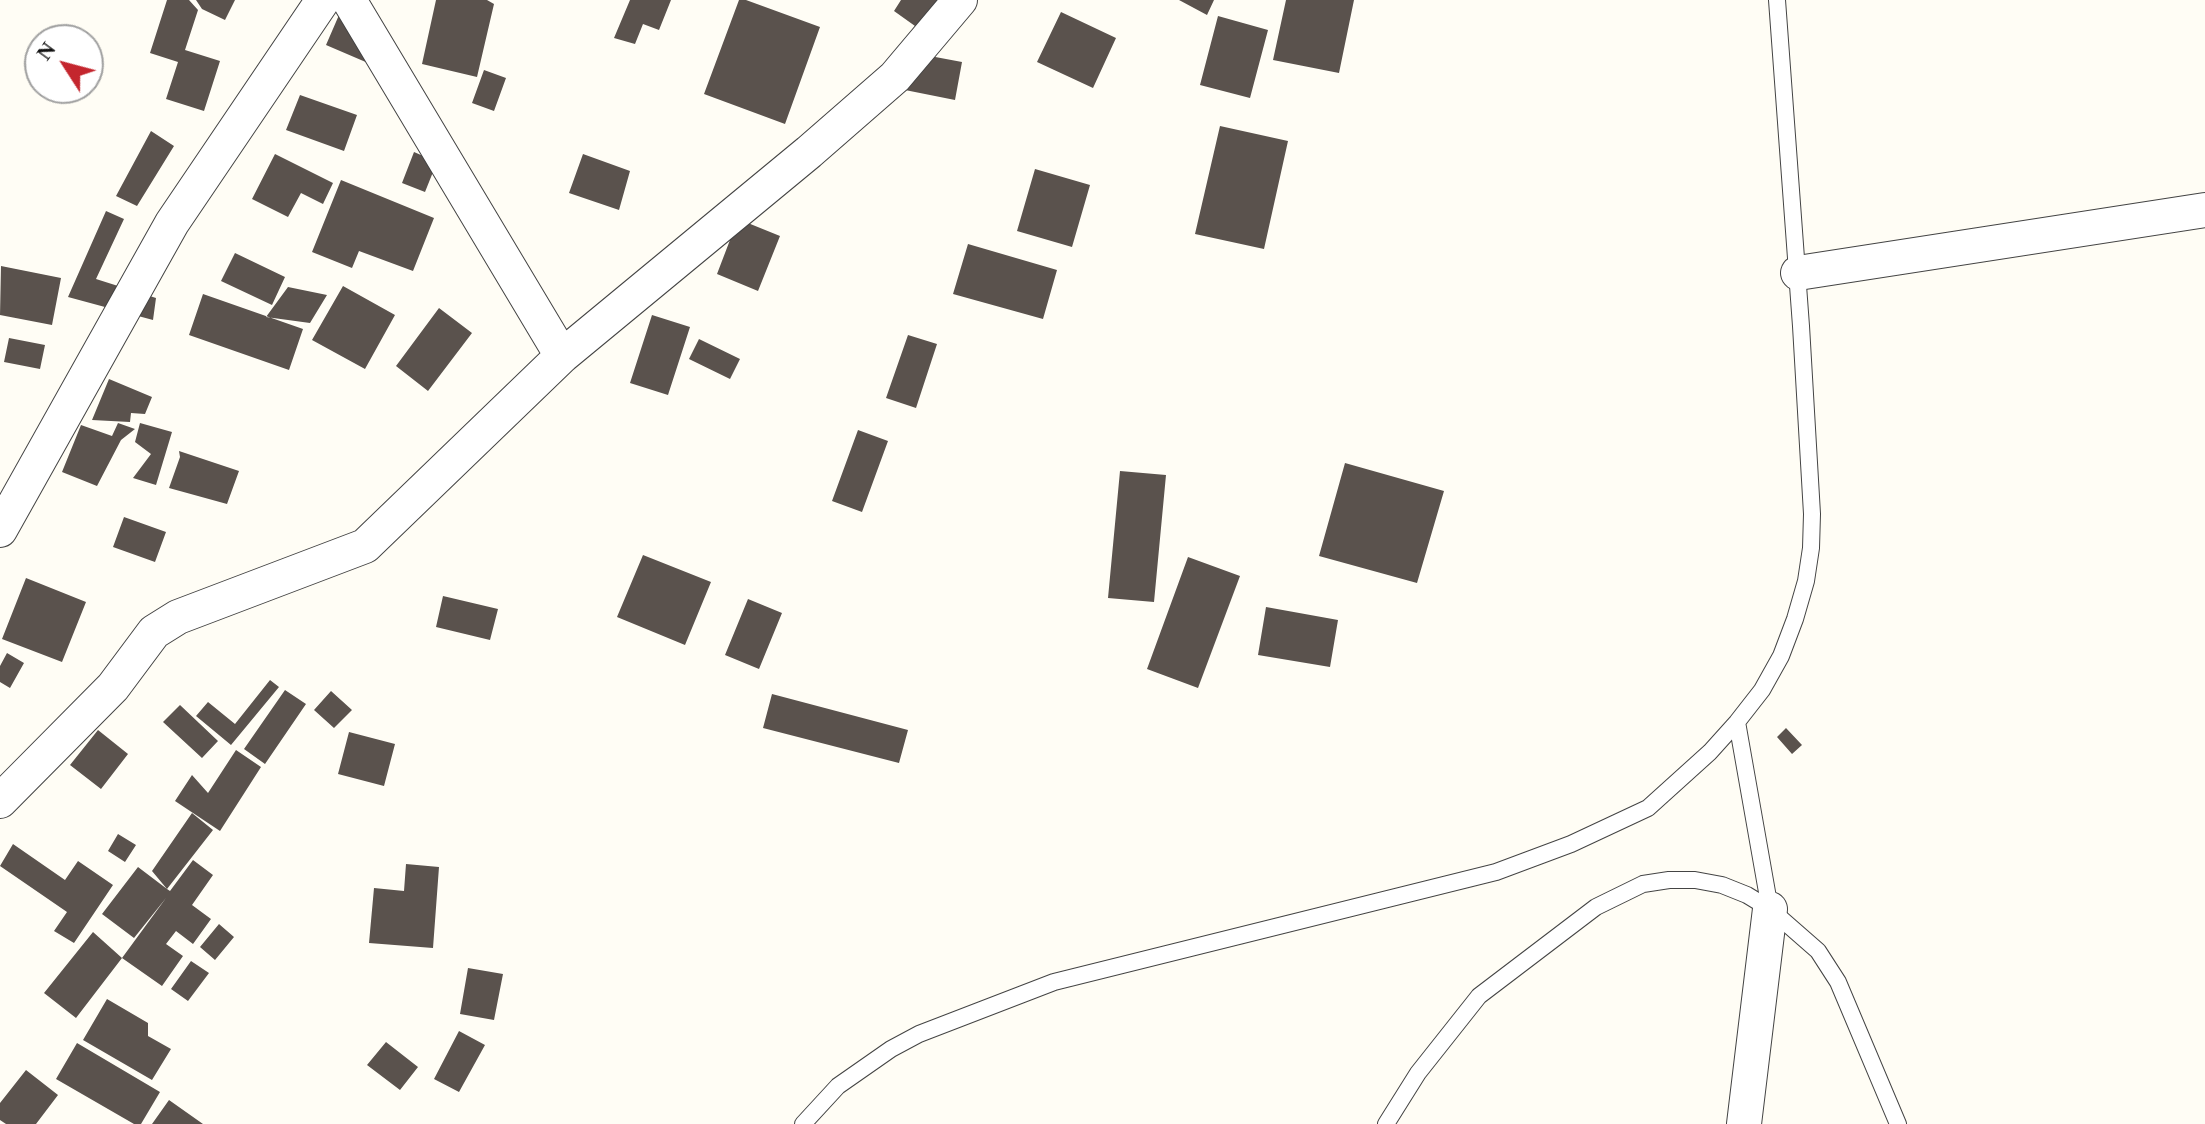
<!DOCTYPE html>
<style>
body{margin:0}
#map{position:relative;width:2205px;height:1124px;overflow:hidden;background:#fffdf5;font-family:"Times New Roman",serif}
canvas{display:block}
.north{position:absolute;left:24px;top:24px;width:80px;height:80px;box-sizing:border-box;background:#fff;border:2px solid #a0a0a0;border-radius:50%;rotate:306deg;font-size:22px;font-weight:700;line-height:32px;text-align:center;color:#111}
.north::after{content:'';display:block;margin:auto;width:28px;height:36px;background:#c4262e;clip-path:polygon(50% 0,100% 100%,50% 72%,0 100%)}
</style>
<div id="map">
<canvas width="2205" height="1124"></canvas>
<div class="north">N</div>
</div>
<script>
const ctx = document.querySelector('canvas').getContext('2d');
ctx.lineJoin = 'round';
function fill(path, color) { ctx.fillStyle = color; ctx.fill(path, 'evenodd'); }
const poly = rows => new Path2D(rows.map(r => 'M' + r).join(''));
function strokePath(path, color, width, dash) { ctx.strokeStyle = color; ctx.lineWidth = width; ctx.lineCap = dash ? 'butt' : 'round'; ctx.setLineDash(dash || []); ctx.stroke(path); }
const building = poly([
 [167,0,189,0,198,10,185,50,220,61,204,111,166,99,178,62,150,53],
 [196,0,235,0,225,20,202,9],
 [436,0,487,0,494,4,477,77,422,64],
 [630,0,671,0,659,30,643,24,635,44,614,38],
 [739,0,746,0,820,27,785,124,704,94],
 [901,0,954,0,929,36,894,11],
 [1179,0,1214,0,1207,15],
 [1286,0,1354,0,1339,73,1273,60],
 [1061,12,1116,38,1093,88,1037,62],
 [339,15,375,66,326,45],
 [1218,16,1268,30,1250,98,1200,85],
 [930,56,962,62,955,100,905,90],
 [484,70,506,78,494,111,472,103],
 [300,95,357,115,344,151,286,130],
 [1220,126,1288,141,1264,249,1195,234],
 [151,131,174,146,137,206,116,196],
 [414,152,437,162,425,192,402,183],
 [275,154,333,183,323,204,301,193,288,217,252,199],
 [583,154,630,171,619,210,569,193],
 [1035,169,1090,185,1072,247,1017,231],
 [341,180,434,218,413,271,359,251,352,268,312,252],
 [106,211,124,219,96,279,156,298,153,320,68,297],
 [738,219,780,236,758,291,717,274],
 [968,244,1057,270,1043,319,953,294],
 [235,253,285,277,272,305,221,281],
 [1,266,61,278,52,325,0,315],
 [343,286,395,315,365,369,312,340],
 [288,287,327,295,310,323,266,317],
 [203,294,303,329,289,370,189,335],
 [439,308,472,333,428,391,396,366],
 [652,315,690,327,668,395,630,383],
 [908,335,937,344,916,408,886,398],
 [9,338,45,345,40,369,4,362],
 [699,339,740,359,730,379,689,359],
 [109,379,152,397,145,414,131,413,130,422,92,420],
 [118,423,135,429,121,440,97,486,62,472,81,425,112,436],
 [140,423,172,432,156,485,133,478,151,454,135,442],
 [858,430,888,441,862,512,832,501],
 [179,451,239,471,227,504,169,488,180,457],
 [1345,463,1444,491,1417,583,1319,556],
 [1120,471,1166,475,1154,602,1108,598],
 [124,517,166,532,155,562,113,547],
 [643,555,711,582,685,645,617,617],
 [1188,557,1240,576,1198,688,1147,669],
 [26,578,86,602,62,662,2,639],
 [443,596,498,609,490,640,436,627],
 [748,599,782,613,759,669,725,655],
 [1266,607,1338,620,1330,667,1258,655],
 [7,653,24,663,10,688,0,682,0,666],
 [270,680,279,687,231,745,196,716,208,702,235,724],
 [285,690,306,704,265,764,244,749],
 [331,691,352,710,334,728,314,710],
 [772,694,908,730,899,763,763,728],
 [180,705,218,741,202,758,163,722],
 [1786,728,1802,745,1792,754,1777,737],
 [98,730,128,754,101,789,70,765],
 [349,732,395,744,384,786,338,774],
 [236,750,261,767,220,831,175,801,192,775,208,793],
 [192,813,213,830,167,889,170,891,193,860,213,875,192,905,211,919,193,944,176,931,166,944,183,956,162,986,122,958,166,898,134,938,102,914,138,867,167,889,152,871],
 [118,834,136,845,125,862,108,851],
 [13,844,65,880,78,861,113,885,74,943,54,931,67,912,0,866],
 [406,864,439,867,433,948,369,943,374,888,404,891],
 [219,924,234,937,215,960,200,947],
 [93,932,122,958,76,1018,44,993],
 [191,961,209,973,188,1001,171,989],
 [468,968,503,974,494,1020,460,1014],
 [107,999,148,1023,148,1036,171,1049,152,1080,83,1040],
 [459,1031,485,1045,459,1092,434,1079],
 [386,1042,418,1067,400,1090,367,1065],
 [77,1043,160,1092,141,1124,134,1124,56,1079],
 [26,1070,58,1095,36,1124,6,1124,0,1120,0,1103],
 [169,1100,203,1124,152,1124]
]);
const service = poly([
 [1737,722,1770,909],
 [803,1124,838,1086,891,1049,919,1034,1054,982,1496,872,1571,844,1648,808,1710,752,1737,722,1762,690,1781,656,1795,619,1806,581,1811,548,1812,514,1801,326,1777,0],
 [1386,1124,1418,1073,1479,996,1596,907,1643,884,1669,880,1695,880,1722,885,1747,895,1770,909,1818,951,1838,982,1898,1124]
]);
const minor = poly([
 [349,0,562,356],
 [1798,273,2205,210],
 [0,530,172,223,323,0],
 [0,801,113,687,154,632,178,617,365,546,562,356,809,152,895,77,960,0],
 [1744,1124,1770,909]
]);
fill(building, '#5a524d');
strokePath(service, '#444', 18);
strokePath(minor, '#444', 36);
strokePath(service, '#fff', 16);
strokePath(minor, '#fff', 34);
</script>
